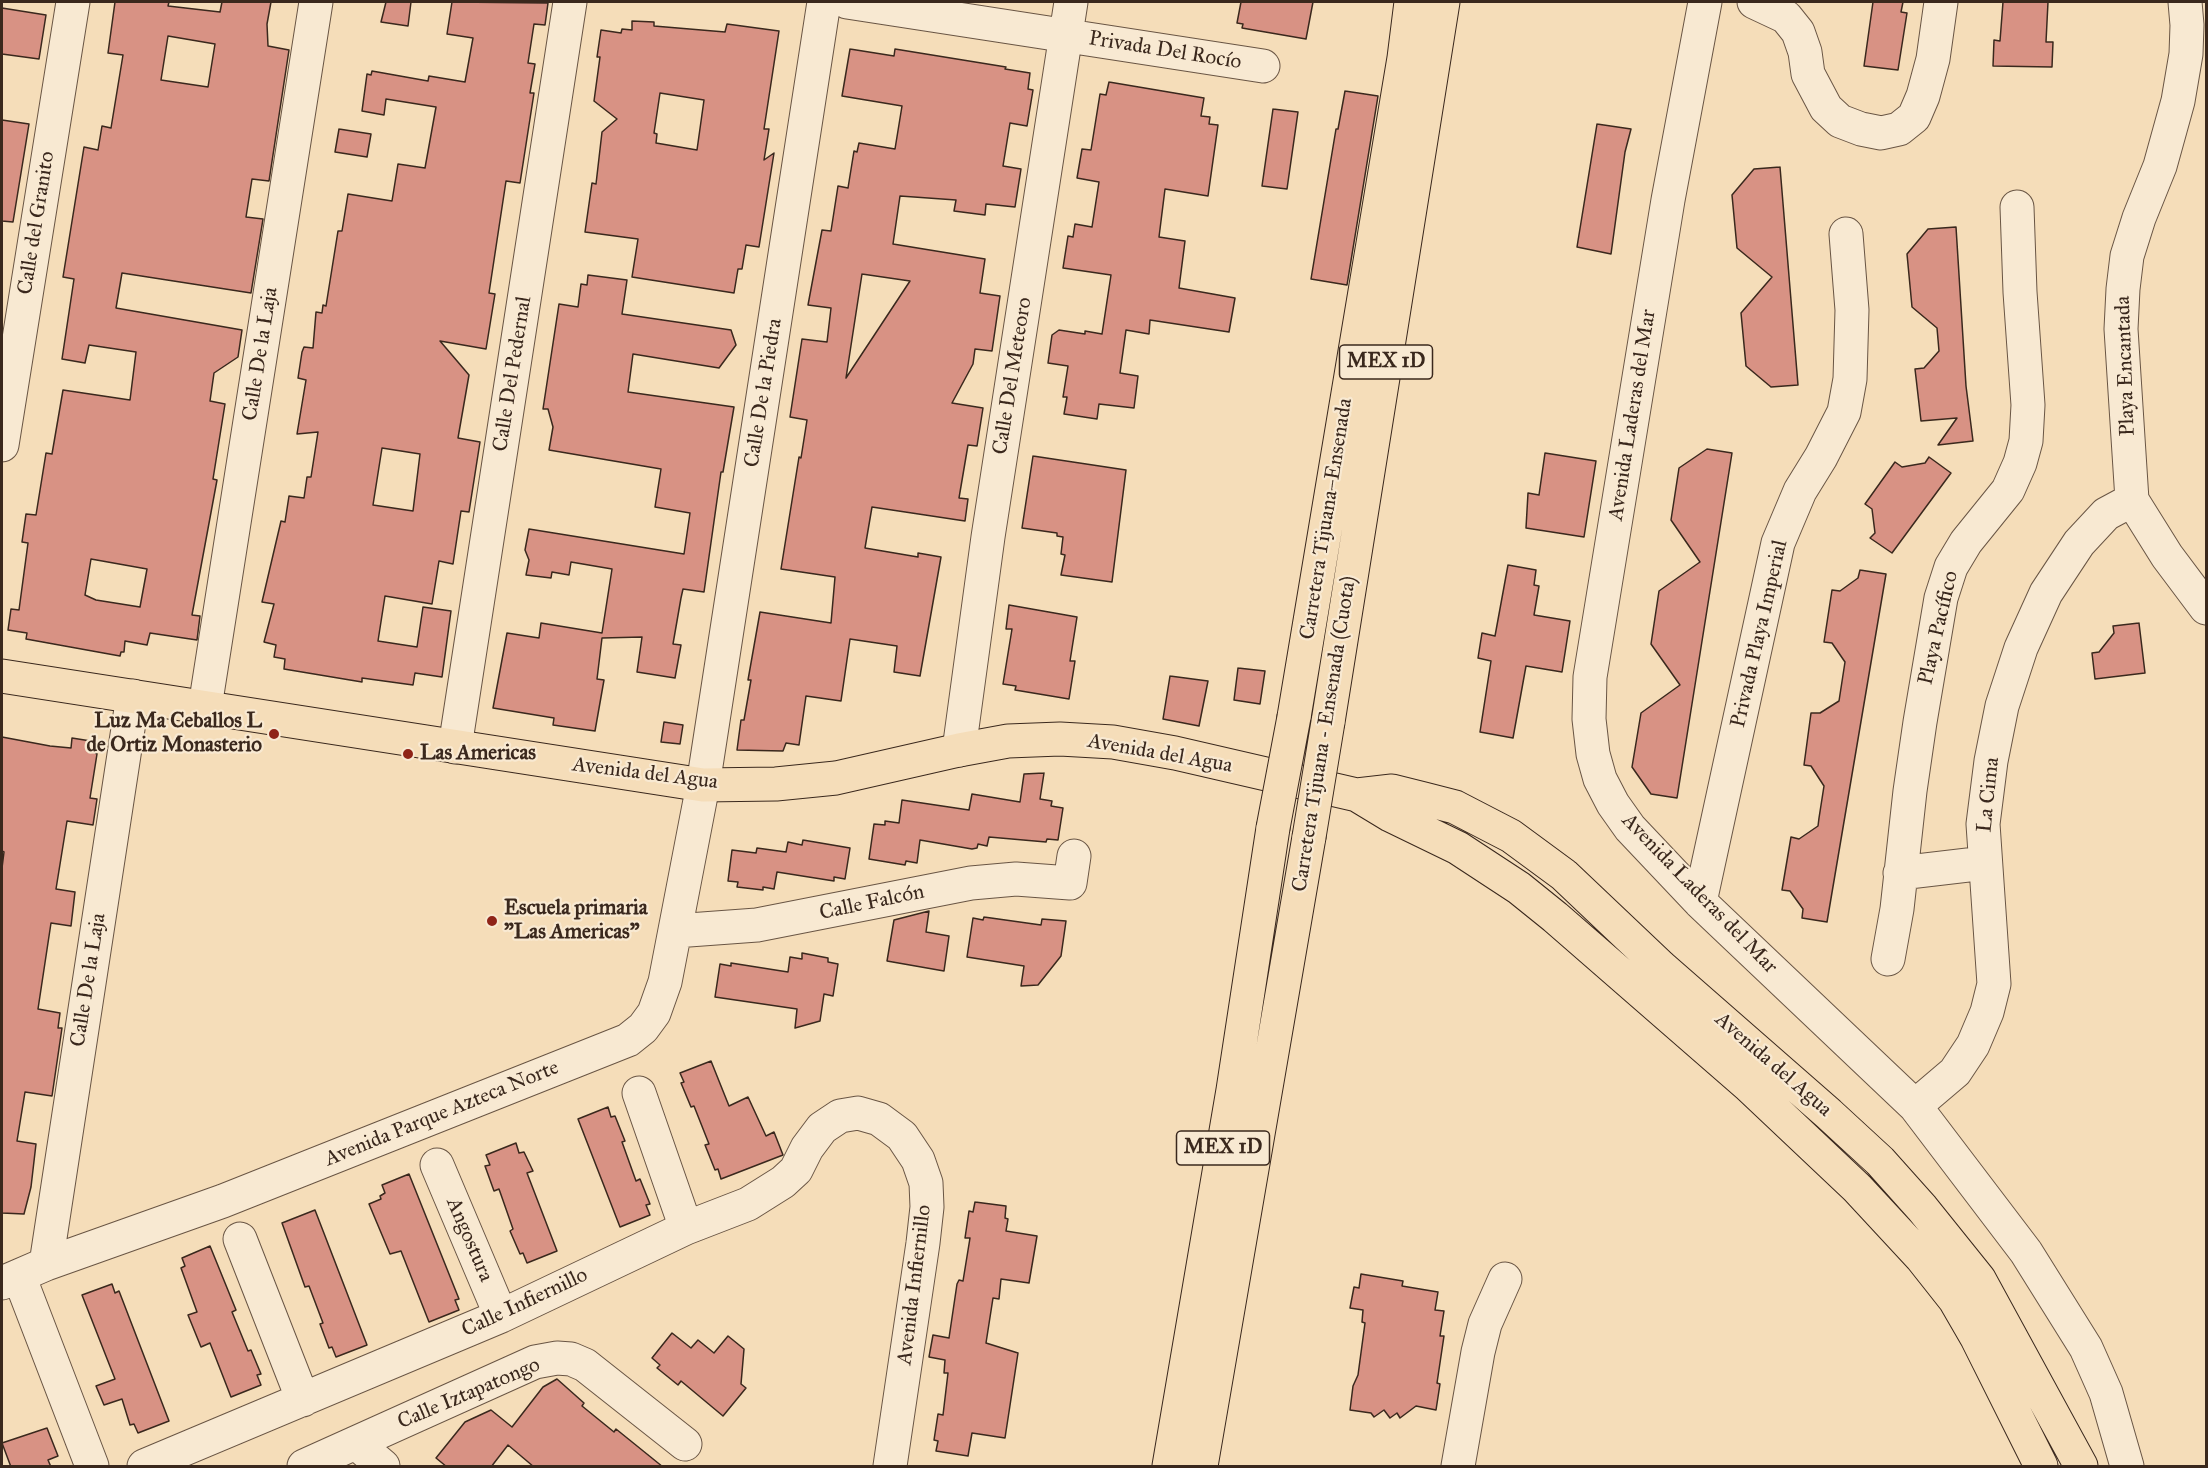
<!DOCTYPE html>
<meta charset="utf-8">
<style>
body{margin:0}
#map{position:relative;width:2208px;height:1468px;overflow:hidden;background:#f5ddb9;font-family:"IM FELL Great Primer",serif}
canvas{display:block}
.frame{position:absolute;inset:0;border:3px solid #3a281d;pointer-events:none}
</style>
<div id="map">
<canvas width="2208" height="1468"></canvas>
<div class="frame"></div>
</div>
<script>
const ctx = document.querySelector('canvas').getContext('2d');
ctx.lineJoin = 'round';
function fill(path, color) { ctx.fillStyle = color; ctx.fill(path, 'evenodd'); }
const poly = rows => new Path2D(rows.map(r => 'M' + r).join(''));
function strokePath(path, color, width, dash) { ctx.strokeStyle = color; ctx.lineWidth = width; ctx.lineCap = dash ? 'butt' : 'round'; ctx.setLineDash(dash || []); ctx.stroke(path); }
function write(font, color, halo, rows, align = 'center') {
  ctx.font = font + ' "IM FELL Great Primer",serif'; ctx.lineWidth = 4.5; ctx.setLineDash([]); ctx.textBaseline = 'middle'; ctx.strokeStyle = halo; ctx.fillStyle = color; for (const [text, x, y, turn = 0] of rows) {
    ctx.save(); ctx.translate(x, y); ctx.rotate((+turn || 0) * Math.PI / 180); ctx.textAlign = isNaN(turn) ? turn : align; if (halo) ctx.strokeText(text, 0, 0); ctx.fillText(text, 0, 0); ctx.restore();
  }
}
const building = poly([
 [115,2,169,2,168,6,220,12,222,2,271,2,267,24,268,46,289,50,269,181,252,179,246,217,263,219,251,293,122,273,116,308,242,330,238,357,214,373,210,401,225,404,213,479,217,480,192,615,200,616,197,640,150,633,147,645,125,641,124,652,121,652,120,656,26,639,27,633,8,630,11,609,19,610,28,543,22,542,26,514,36,515,46,453,52,454,63,390,130,400,136,352,89,345,85,363,62,359,74,279,63,277,84,147,98,150,102,126,111,128,123,55,108,53,115,2],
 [168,36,215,44,208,87,161,80,168,36],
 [91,559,147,569,140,607,96,600,85,595,91,559],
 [386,2,411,2,408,26,381,22,386,2],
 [452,2,548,3,545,25,534,24,528,63,535,64,530,93,534,93,520,183,506,181,489,293,495,294,486,349,440,341,469,375,458,438,480,442,469,512,461,511,453,564,439,561,432,604,385,596,378,641,417,647,423,607,451,611,442,677,415,673,413,685,362,678,362,682,284,669,285,659,274,657,276,645,264,642,274,604,262,602,281,521,285,522,289,496,304,498,307,477,311,477,318,432,297,434,306,380,298,378,302,352,304,347,313,348,316,312,322,313,323,305,326,306,338,231,342,231,348,194,392,201,398,164,425,168,436,107,386,99,384,115,362,111,367,74,371,75,372,71,428,81,429,76,465,82,473,38,447,34,452,2],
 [382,448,420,454,413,511,373,505,382,448],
 [1241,2,1313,2,1306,39,1242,28,1243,24,1237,23,1241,2],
 [1873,2,1903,2,1901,12,1907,13,1898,70,1864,66,1873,2],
 [2003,2,2048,2,2046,42,2053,42,2052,67,1993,66,1994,40,2000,41,2003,2],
 [2,8,46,15,39,59,2,54,2,8],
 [632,21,654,22,654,26,725,32,727,24,779,31,764,129,769,129,764,160,774,153,759,247,746,245,742,269,738,269,734,293,632,277,638,239,585,232,592,183,596,184,602,132,617,119,594,101,600,57,597,57,601,30,621,33,622,29,632,30,632,21],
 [660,93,704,100,697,150,656,143,657,134,654,133,660,93],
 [850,49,894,56,895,49,1006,67,1005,69,1030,73,1028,89,1033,90,1027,126,1010,123,1003,166,1021,169,1015,207,986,204,985,215,954,211,956,200,900,196,893,244,985,259,980,293,1000,296,992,351,975,349,973,364,952,403,983,408,977,446,968,445,959,498,968,499,965,521,872,507,865,548,918,557,918,553,941,557,920,676,894,672,897,646,850,639,841,701,806,696,799,745,786,743,783,751,737,750,741,720,744,720,751,680,748,680,760,612,831,623,835,577,781,569,799,457,801,458,807,420,790,417,802,339,827,342,831,308,808,305,822,230,831,231,838,186,848,188,854,151,857,152,859,143,895,149,902,106,842,96,850,49],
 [862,274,910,281,846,378,862,274],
 [1109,82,1204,98,1201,116,1210,117,1209,124,1218,125,1208,196,1165,189,1159,237,1185,241,1179,288,1235,298,1229,332,1150,320,1149,334,1126,330,1120,373,1138,376,1134,408,1099,404,1097,419,1064,414,1067,397,1063,397,1068,366,1048,363,1052,335,1059,330,1085,334,1085,331,1102,334,1111,275,1063,268,1068,236,1073,237,1075,224,1092,227,1099,182,1077,178,1082,149,1091,150,1100,94,1106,95,1109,82],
 [1345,91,1378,96,1347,285,1311,279,1336,129,1338,129,1345,91],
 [1273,109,1298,112,1287,189,1262,186,1273,109],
 [2,120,29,124,13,222,2,221,2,120],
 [1597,124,1631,129,1625,152,1611,254,1577,247,1597,124],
 [339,129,371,134,367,157,335,152,339,129],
 [1780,167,1798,385,1771,387,1746,366,1741,313,1772,277,1737,248,1732,195,1754,169,1780,167],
 [1956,227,1966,386,1973,441,1938,445,1957,418,1921,421,1915,369,1924,368,1939,351,1937,328,1912,307,1907,254,1928,229,1956,227],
 [588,275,627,280,622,314,731,330,736,345,719,368,633,354,628,392,734,407,723,472,721,472,704,592,683,589,681,598,673,644,681,645,675,678,637,672,642,637,602,638,597,679,604,680,595,731,553,725,554,718,493,708,507,633,539,638,541,623,602,633,612,569,571,562,569,575,552,572,551,578,526,575,529,560,525,550,529,529,684,554,690,513,655,507,661,469,549,450,553,427,548,409,543,409,559,304,578,307,581,284,587,285,588,275],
 [1707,449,1732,453,1677,798,1651,794,1632,767,1641,713,1680,685,1651,644,1659,591,1700,562,1671,520,1679,468,1707,449],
 [1545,453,1596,461,1584,537,1526,528,1528,493,1539,495,1545,453],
 [1033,456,1126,470,1112,582,1061,575,1065,555,1061,554,1063,537,1057,536,1057,533,1022,528,1033,456],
 [1929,457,1951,473,1892,553,1870,538,1875,533,1872,509,1865,504,1895,462,1902,467,1925,463,1929,457],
 [1508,565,1536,570,1534,585,1539,586,1534,615,1570,621,1562,672,1526,666,1513,738,1480,732,1491,661,1478,658,1482,633,1495,636,1508,565],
 [1860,570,1886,574,1827,922,1802,918,1803,909,1790,891,1782,890,1791,837,1799,839,1818,826,1819,818,1824,786,1811,766,1804,765,1811,713,1820,713,1839,701,1845,662,1832,643,1824,642,1832,590,1840,591,1858,578,1860,570],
 [1009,605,1077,617,1070,661,1075,661,1069,699,1015,690,1016,686,1003,684,1012,629,1006,629,1009,605],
 [2139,623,2145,673,2095,679,2092,653,2099,652,2114,633,2113,626,2139,623],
 [1238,668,1265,671,1260,704,1234,700,1238,668],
 [1170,676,1208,681,1199,726,1163,719,1170,676],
 [664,722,683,725,680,744,661,742,664,722],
 [2,737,50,746,71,748,72,738,97,742,95,753,97,754,90,798,97,799,93,825,67,821,56,889,75,892,71,926,51,923,38,1009,60,1013,58,1028,62,1028,52,1096,25,1092,17,1141,36,1144,31,1187,24,1214,2,1213,2,868,4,852,2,851,2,737],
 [1044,773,1040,799,1052,801,1051,806,1063,808,1058,840,1047,839,1046,842,989,837,987,846,978,844,977,848,972,849,920,840,917,863,906,861,905,865,869,859,874,824,885,825,885,821,899,823,902,800,969,810,972,794,1020,802,1024,774,1044,773],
 [803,840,850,848,845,879,834,877,834,881,777,872,774,889,763,887,763,890,737,887,738,882,728,881,732,850,756,853,757,848,786,852,788,842,802,845,803,840],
 [929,911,926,932,949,936,944,971,887,961,894,920,929,911],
 [984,917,1041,925,1042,919,1066,921,1061,956,1038,985,1021,986,1024,966,967,957,973,918,983,920,984,917],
 [802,953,828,958,828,962,838,964,833,996,824,994,820,1021,795,1028,797,1009,715,997,720,964,731,966,731,963,788,972,790,957,802,959,802,953],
 [711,1061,729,1106,748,1097,766,1136,774,1132,783,1155,721,1179,718,1169,715,1170,705,1145,709,1144,694,1106,691,1107,681,1083,684,1082,680,1073,711,1061],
 [608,1107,611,1117,615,1116,625,1141,622,1142,636,1181,640,1179,650,1204,646,1205,650,1215,620,1227,578,1119,608,1107],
 [516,1143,519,1153,524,1152,533,1171,527,1173,557,1251,527,1263,523,1253,520,1254,510,1231,513,1229,499,1189,494,1191,485,1166,490,1165,486,1155,516,1143],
 [409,1174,459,1299,455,1300,459,1310,429,1322,401,1251,390,1254,369,1204,381,1199,380,1196,385,1193,382,1185,409,1174],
 [975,1202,1006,1206,1005,1218,1008,1219,1006,1231,1037,1236,1029,1283,1001,1279,999,1299,993,1298,986,1343,1018,1353,1005,1438,972,1433,968,1456,936,1451,938,1441,934,1440,938,1414,943,1415,948,1373,944,1373,945,1360,929,1357,933,1335,949,1338,957,1284,959,1280,963,1281,970,1238,965,1238,969,1211,973,1212,975,1202],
 [315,1210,367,1345,336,1357,332,1347,329,1348,320,1324,323,1323,309,1286,305,1287,282,1223,315,1210],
 [210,1246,236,1310,232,1312,248,1351,251,1350,261,1374,257,1375,261,1385,231,1397,210,1343,201,1347,188,1315,197,1312,181,1268,185,1266,182,1258,210,1246],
 [1361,1274,1403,1281,1402,1286,1438,1292,1435,1310,1444,1311,1440,1336,1444,1336,1437,1383,1440,1384,1436,1410,1416,1406,1400,1418,1397,1413,1390,1418,1384,1410,1374,1417,1371,1413,1350,1410,1353,1386,1358,1375,1365,1323,1362,1322,1363,1310,1350,1308,1354,1287,1359,1288,1361,1274],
 [112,1284,115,1293,119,1291,169,1421,138,1433,134,1424,130,1425,122,1399,104,1405,96,1386,115,1379,82,1295,112,1284],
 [672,1333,691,1348,698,1340,714,1353,728,1336,744,1349,741,1384,746,1388,723,1416,681,1381,678,1385,657,1368,660,1365,652,1358,672,1333],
 [557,1379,584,1403,582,1406,614,1432,616,1429,663,1467,534,1467,508,1445,491,1467,447,1467,436,1458,465,1422,491,1410,512,1427,543,1387,557,1379],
 [47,1428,58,1456,48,1460,51,1467,11,1467,2,1443,47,1428]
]);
const minor = poly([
 [847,2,1263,66],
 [1705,2,1668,200,1590,677,1589,719,1593,754,1600,779,1613,804,1630,828,1700,902,1915,1106,2026,1252,2086,1348,2106,1393,2127,1466],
 [1754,2,1786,17,1798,32,1805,52,1808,74,1826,108,1840,121,1861,129,1881,133,1899,129,1914,117,1923,96,1933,59,1941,2],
 [2185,2,2187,25,2186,54,2178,101,2160,166,2139,218,2127,256,2123,289,2121,329,2132,500,2167,556,2206,608],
 [2,445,73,2],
 [205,707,316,2],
 [455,747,570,2],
 [959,750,988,537,1071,2],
 [1900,873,1985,863],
 [1700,902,1778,543,1800,491,1821,457,1844,412,1850,379,1852,310,1846,234],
 [675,931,757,925,971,883,1016,879,1070,883,1074,856],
 [1888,959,1897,909,1910,791,1920,722,1941,598,1951,567,1966,542,2008,490,2020,463,2026,441,2028,405,2020,292,2017,207],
 [639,1093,686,1228],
 [1915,1106,1955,1072,1973,1045,1987,1012,1994,984,1983,824,1991,761,2002,706,2021,648,2046,593,2079,543,2106,514,2132,500],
 [437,1165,501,1316],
 [240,1239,303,1400],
 [46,1264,133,696],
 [19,1276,92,1466],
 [2,1283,46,1264,223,1201,628,1040,643,1028,654,1013,665,982,703,785,824,2],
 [356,1443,383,1466],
 [144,1466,501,1316,686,1228,748,1204,783,1182,796,1170,807,1148,822,1128,840,1116,858,1113,879,1119,902,1136,918,1160,926,1183,927,1207,923,1243,890,1466],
 [304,1466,535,1362,557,1358,571,1359,585,1365,685,1444],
 [1458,1466,1478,1352,1485,1324,1505,1279]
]);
const major = poly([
 [2,676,703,785,776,784,836,778,959,750,1008,741,1060,739,1113,742,1175,753,1357,795,1390,815,1458,848,1519,888,1555,917,1748,1085,1857,1188,1921,1257,1955,1300,1977,1338,2041,1466],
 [1357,795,1392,791,1424,799,1455,807,1511,836,1564,875,1661,967,1829,1114,1880,1161,1922,1208,1979,1279,2081,1466]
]);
const highway = poly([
 [1294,717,1404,58,1411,2],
 [1328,722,1443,2],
 [1169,1466,1233,1090,1273,828],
 [1201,1466,1309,837]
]);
const highwayBridge = poly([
 [1273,828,1294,717],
 [1309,837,1328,722]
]);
const markers = [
 [274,734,6,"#8f2418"],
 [408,754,6,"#8f2418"],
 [492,921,6,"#8f2418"]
];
const shields = [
 [1386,362,93],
 [1223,1148,93]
];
const shieldNames = [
 ["MEX 1D",1386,362],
 ["MEX 1D",1223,1148]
];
const streetNames = [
 ["Privada Del Rocío",1165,51,9],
 ["Calle del Granito",37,223,-81],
 ["Calle De la Laja",261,354,-81],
 ["Playa Encantada",2126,366,-92],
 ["Calle Del Pedernal",513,374,-81],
 ["Calle Del Meteoro",1013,376,-81],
 ["Calle De la Piedra",764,393,-81],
 ["Avenida Laderas del Mar",1633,415,-81],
 ["Carretera Tijuana–Ensenada",1327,519,-81],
 ["Playa Pacífico",1939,628,-77],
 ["Privada Playa Imperial",1760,634,-77],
 ["Carretera Tijuana - Ensenada (Cuota)",1325,734,-81],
 ["Avenida del Agua",1160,754,10],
 ["Avenida del Agua",645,774,7],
 ["La Cima",1989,795,-84],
 ["Avenida Laderas del Mar",1699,894,46],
 ["Calle Falcón",872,903,-12],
 ["Calle De la Laja",89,980,-81],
 ["Avenida del Agua",1773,1065,41],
 ["Avenida Parque Azteca Norte",442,1114,-22],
 ["Angostura",469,1240,67],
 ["Avenida Infiernillo",915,1285,-83],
 ["Calle Infiernillo",525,1303,-25],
 ["Calle Iztapatongo",469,1394,-23]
];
const poiNames = [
 ["Luz Ma Ceballos L",262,722,"right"],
 ["de Ortiz Monasterio",262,746,"right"],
 ["Las Americas",420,754],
 ["Escuela primaria",504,909],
 ["\"Las Americas\"",504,933]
];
fill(building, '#d89284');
strokePath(building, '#3a281d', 1.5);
strokePath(minor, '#695544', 35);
strokePath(major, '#3a281d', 35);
strokePath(highway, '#3a281d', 35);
strokePath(minor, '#f8e9d2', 33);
strokePath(major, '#f5ddb9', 33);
strokePath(highway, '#f5ddb9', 33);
strokePath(highwayBridge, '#3a281d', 35, []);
strokePath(highwayBridge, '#f5ddb9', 33);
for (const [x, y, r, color] of markers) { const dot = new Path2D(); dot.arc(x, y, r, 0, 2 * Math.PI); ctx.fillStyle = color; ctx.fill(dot); strokePath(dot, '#f8e9d2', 2); }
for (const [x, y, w] of shields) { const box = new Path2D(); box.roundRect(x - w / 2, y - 17, w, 34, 4.5); ctx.fillStyle = '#f8e9d2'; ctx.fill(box); strokePath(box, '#3a281d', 1.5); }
write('bold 20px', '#3a281d', null, shieldNames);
write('21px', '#3a281d', '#f8e9d2', streetNames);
write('bold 21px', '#3a281d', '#f8e9d2', poiNames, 'left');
</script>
